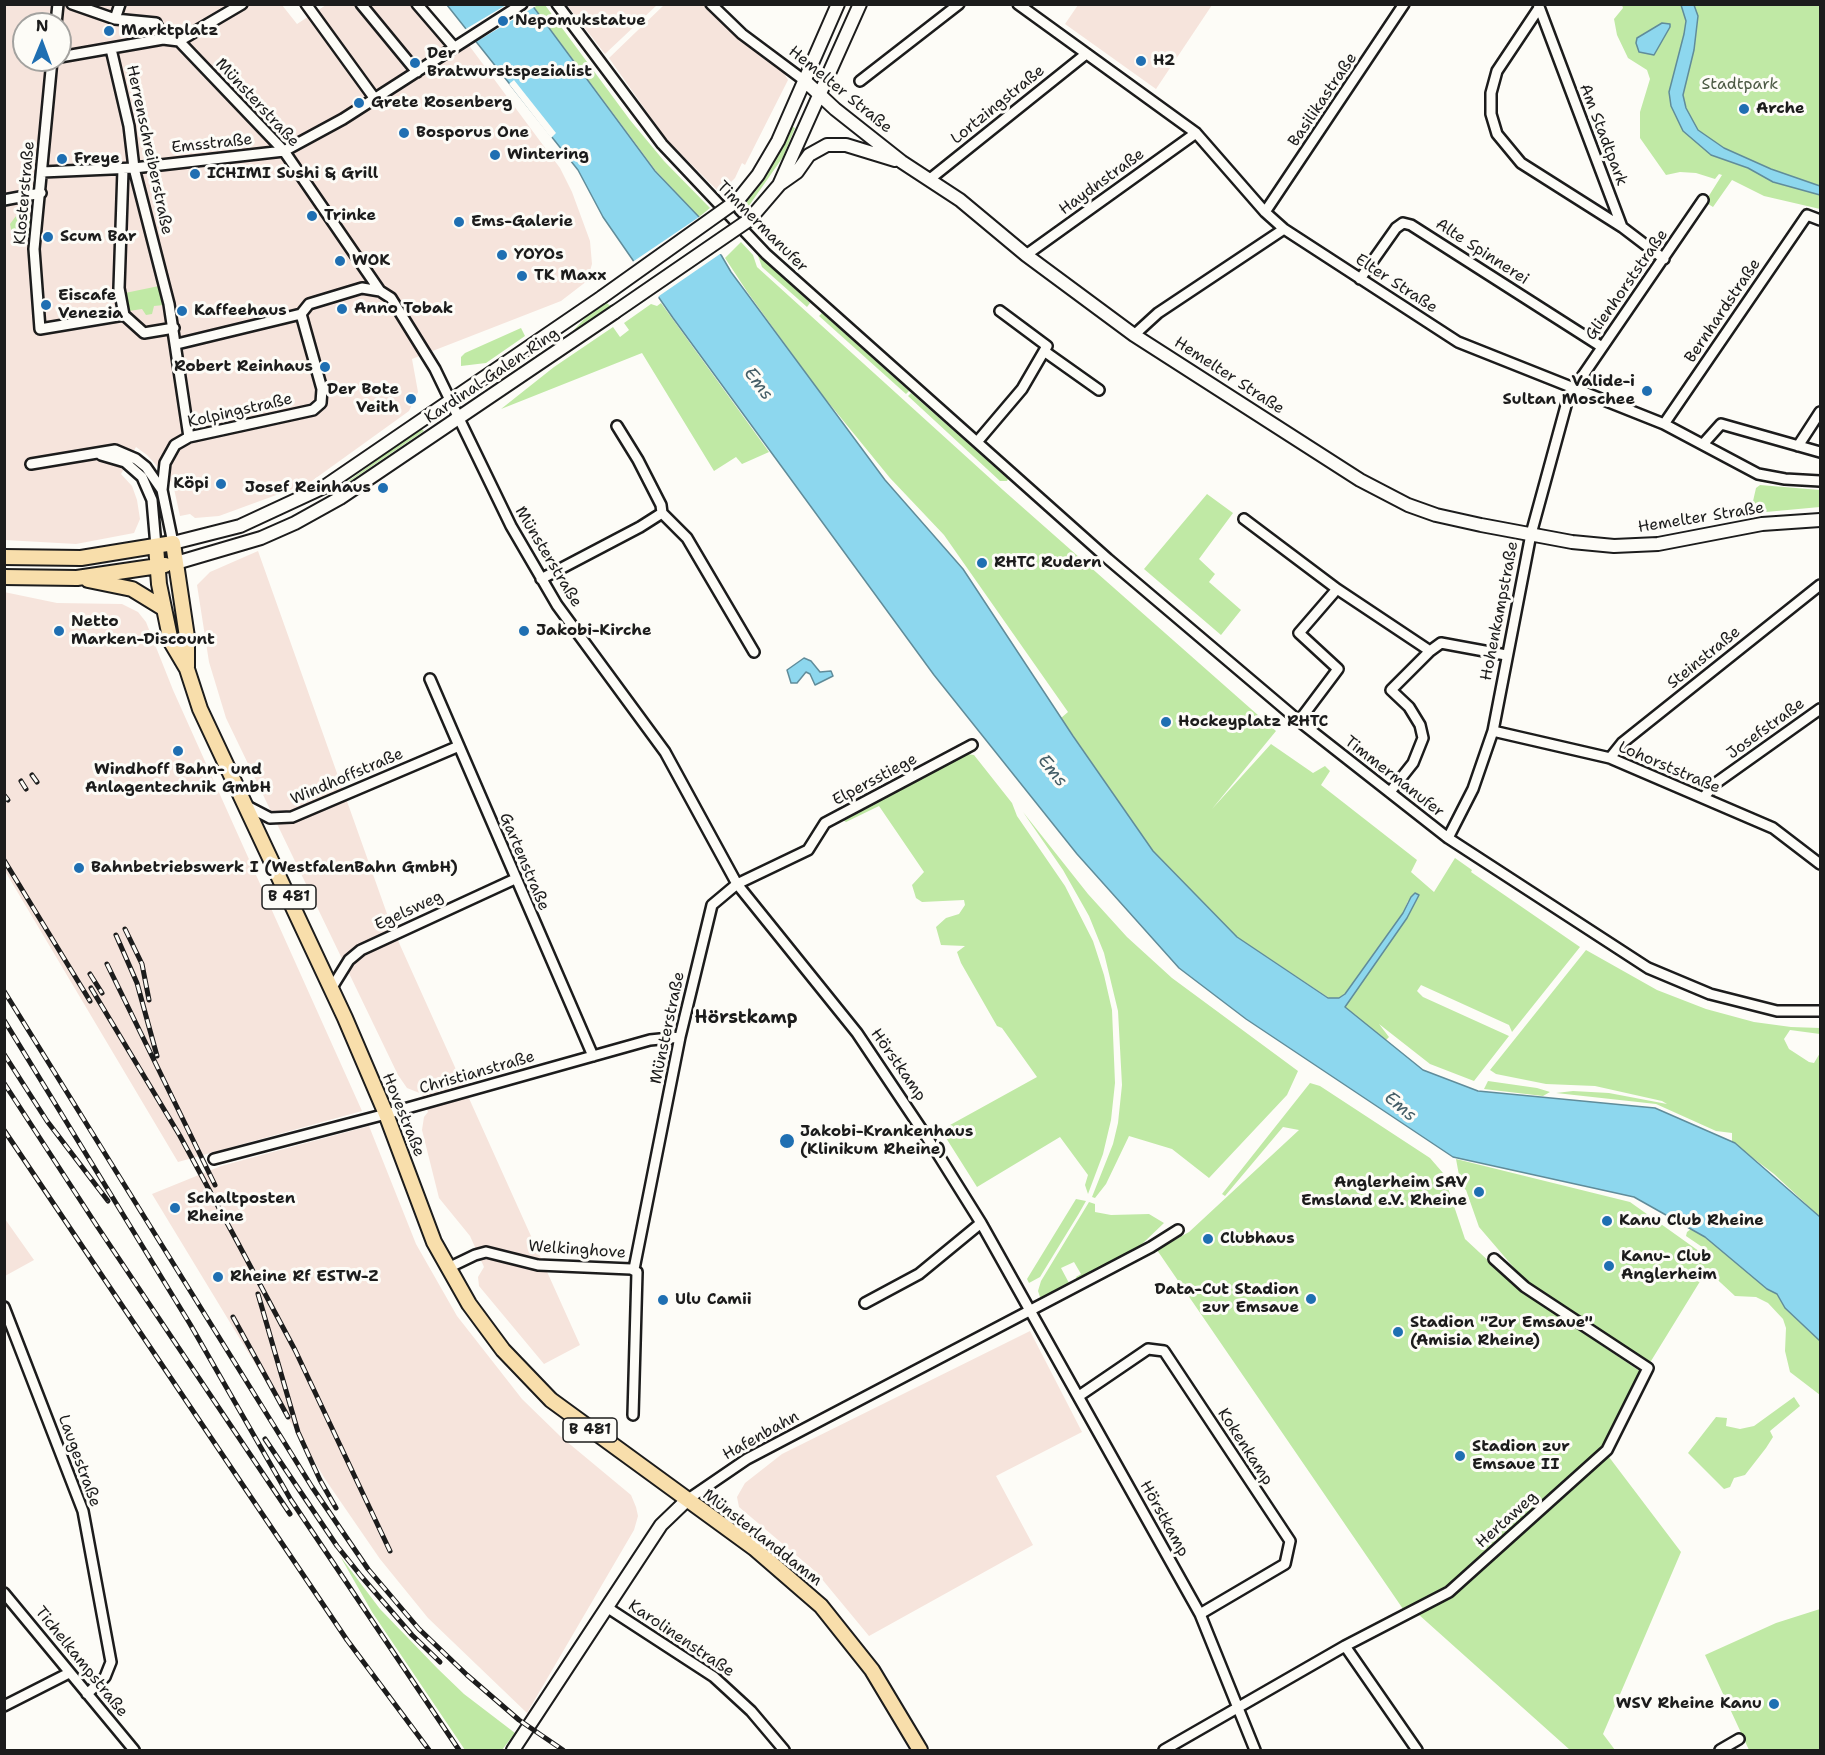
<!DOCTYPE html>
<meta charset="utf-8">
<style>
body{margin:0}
#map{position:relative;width:1825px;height:1755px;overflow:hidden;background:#fdfcf7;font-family:"Shantell Sans",sans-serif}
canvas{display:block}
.frame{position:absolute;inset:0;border:6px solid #1c1c1c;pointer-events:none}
.north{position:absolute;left:12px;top:12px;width:60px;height:60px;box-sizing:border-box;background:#fdfcf7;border:2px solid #a3a29f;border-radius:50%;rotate:1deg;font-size:16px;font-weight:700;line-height:24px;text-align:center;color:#1c1c1c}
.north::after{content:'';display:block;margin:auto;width:21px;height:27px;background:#1f6fb2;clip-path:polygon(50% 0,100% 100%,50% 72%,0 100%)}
</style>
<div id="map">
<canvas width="1825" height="1755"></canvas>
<div class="frame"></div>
<div class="north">N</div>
</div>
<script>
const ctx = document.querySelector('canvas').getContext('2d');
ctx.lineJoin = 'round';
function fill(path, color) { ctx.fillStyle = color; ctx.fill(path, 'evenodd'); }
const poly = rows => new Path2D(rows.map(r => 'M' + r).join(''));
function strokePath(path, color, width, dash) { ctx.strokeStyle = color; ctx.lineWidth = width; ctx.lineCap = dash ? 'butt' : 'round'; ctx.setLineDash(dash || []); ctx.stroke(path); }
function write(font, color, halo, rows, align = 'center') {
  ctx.font = font + ' "Shantell Sans",sans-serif'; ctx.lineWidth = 6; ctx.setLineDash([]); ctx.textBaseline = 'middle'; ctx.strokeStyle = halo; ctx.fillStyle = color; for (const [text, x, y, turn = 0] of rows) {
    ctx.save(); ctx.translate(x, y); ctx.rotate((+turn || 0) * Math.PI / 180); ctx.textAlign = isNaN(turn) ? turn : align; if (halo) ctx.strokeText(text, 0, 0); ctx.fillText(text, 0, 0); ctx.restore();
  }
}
const built = poly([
 [5,5,282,5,297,24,326,5,413,5,449,45,468,44,560,168,572,192,590,241,592,264,587,281,561,301,412,359,418,392,409,411,309,483,219,516,195,518,190,514,180,516,173,484,147,455,136,447,121,474,132,486,137,500,140,519,134,533,76,544,5,540],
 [24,24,60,24,60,60,24,60],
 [567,5,657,5,605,54],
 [664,5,705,5,782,70,788,80,745,165,742,163,735,178,720,193,666,139,609,58],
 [1078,5,1078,4,1212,5,1156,89,1065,24],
 [258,551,391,925,580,1345,544,1364,479,1286,478,1277,484,1267,470,1236,439,1198,422,1130,424,1117,428,1112,422,1094,407,1088,398,1075,226,718,209,662,197,585,210,572],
 [4,592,57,603,122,604,138,612,146,622,173,690,362,1111,178,1162,5,871],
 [369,1126,416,1244,457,1316,522,1399,560,1436,631,1495,636,1507,638,1516,634,1530,527,1713,428,1618,380,1559,325,1479,152,1194,221,1166],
 [5,1219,34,1260,5,1276,4,1276],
 [1030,1331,1082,1432,996,1476,1033,1545,869,1636,816,1572,739,1507,737,1497,745,1483,782,1454]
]);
const green = poly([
 [538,5,545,5,630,120,664,161,710,208,699,217,656,171,534,7],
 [1622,5,1820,5,1820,209,1764,196,1732,180,1713,207,1705,202,1722,175,1719,174,1715,179,1696,173,1680,172,1666,175,1640,138,1640,112,1650,79,1647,70,1628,58,1617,35,1614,19,1623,8],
 [791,126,795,128,783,157,746,210,741,203],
 [29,211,32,231,29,237,13,239,10,224,19,212],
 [741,242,753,255,757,267,1003,490,1276,731,1212,809,1271,744,1313,773,1325,766,1330,771,1321,785,1417,860,1411,872,1434,892,1455,858,1472,870,1471,872,1580,947,1512,1032,1509,1025,1421,985,1417,991,1423,997,1509,1036,1474,1081,1430,1064,1379,1024,1389,1037,1386,1040,1344,1007,1407,918,1419,895,1408,901,1403,913,1345,994,1339,998,1329,998,1237,937,1153,851,1061,718,1068,712,944,535,890,478,819,391,748,293,725,258],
 [757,253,810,303,807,307,762,267],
 [159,286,164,305,154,306,152,314,146,315,142,309,129,311,125,293],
 [605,302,611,306,571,333,586,317],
 [661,303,769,452,742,464,736,457,714,471,642,353,501,409,554,367,613,327,620,337,629,330,624,323,651,304,657,306],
 [822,313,909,391,906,394,819,316],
 [521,328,525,336,486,363,461,366,461,357,465,353],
 [911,393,1008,479,1007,481,1000,481,908,396],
 [421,428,424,431,322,500],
 [1760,485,1820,490,1820,507,1755,513,1751,510,1756,488],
 [1207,494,1233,513,1199,559,1215,574,1209,582,1241,610,1221,635,1144,569],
 [967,754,974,755,1012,803,1017,816,1065,886,1093,941,1104,975,1112,1010,1115,1083,1111,1120,1103,1154,1088,1194,1085,1185,1088,1175,1060,1137,977,1187,941,1130,1037,1077,1002,1028,997,1026,961,963,957,952,965,946,941,945,936,927,946,918,959,914,965,905,964,900,922,902,916,898,912,885,924,872,879,806,846,822,841,819],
 [1023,812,1088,894,1127,937,1172,978,1298,1071,1287,1095,1209,1178,1172,1149,1129,1136,1106,1184,1095,1198,1092,1197,1113,1144,1118,1123,1122,1085,1118,1011,1104,953,1089,916,1063,870],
 [1586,950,1657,990,1706,1009,1754,1022,1791,1027,1820,1028,1820,1034,1790,1030,1784,1039,1789,1049,1809,1062,1814,1063,1820,1053,1820,1217,1774,1174,1732,1142,1732,1133,1716,1131,1656,1104,1556,1093,1573,1091,1609,1093,1667,1104,1662,1101,1595,1086,1546,1084,1496,1074,1490,1070],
 [1488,1081,1537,1088,1550,1092,1543,1096,1484,1089],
 [1310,1083,1320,1086,1430,1158,1443,1173,1465,1239,1521,1291,1644,1374,1604,1448,1489,1552,1448,1585,1403,1609,1157,1250,1189,1232,1299,1130,1283,1127,1225,1196,1222,1194],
 [1456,1159,1630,1202,1703,1254,1708,1251,1686,1236,1687,1232,1691,1229,1705,1237,1767,1289,1777,1294,1785,1308,1820,1341,1820,1395,1790,1372,1785,1351,1786,1328,1783,1319,1768,1303,1756,1297,1735,1296,1707,1270,1651,1361,1647,1363,1527,1283,1479,1227,1466,1190,1461,1186],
 [1076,1199,1086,1201,1078,1215,1040,1277,1029,1283,1027,1279],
 [1089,1202,1095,1204,1095,1212,1111,1215,1149,1214,1164,1223,1141,1245,1077,1279,1076,1277,1081,1274,1074,1262,1061,1268,1069,1283,1046,1297,1040,1297,1038,1291,1041,1281],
 [1794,1397,1800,1406,1770,1431,1773,1437,1766,1448,1745,1475,1734,1478,1730,1487,1724,1489,1688,1453,1716,1417,1727,1418,1726,1426,1740,1429,1754,1426],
 [1609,1457,1681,1552,1603,1734,1615,1750,1570,1750,1418,1614,1452,1598],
 [340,1556,380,1609,438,1669,464,1694,515,1733,502,1750,465,1750,372,1612],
 [1820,1609,1820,1750,1749,1750,1705,1655,1776,1623]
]);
const water = poly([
 [447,5,532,5,655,171,699,217,731,272,885,480,963,569,1073,736,1153,851,1237,937,1328,998,1339,998,1345,994,1403,913,1411,897,1415,893,1419,895,1407,918,1345,1007,1423,1070,1478,1091,1655,1108,1735,1143,1820,1217,1820,1341,1785,1308,1777,1294,1767,1289,1705,1237,1634,1197,1453,1157,1246,1019,1179,968,1077,854,934,675,673,318,603,217,578,170,447,5],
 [1681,5,1694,5,1698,16,1694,50,1683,95,1686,108,1698,130,1724,148,1771,169,1820,186,1820,195,1773,182,1748,168,1711,155,1683,131,1671,106,1669,92,1684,34,1686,21,1681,5],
 [1662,23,1670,24,1670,27,1654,55,1639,52,1636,43,1637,38,1662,23],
 [804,658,811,661,820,672,831,671,833,676,815,685,810,674,806,672,797,683,791,683,787,670,804,658]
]);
const pier = poly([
 [506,5,536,6,474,43,464,30],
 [514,80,556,133,551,138,509,84],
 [702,215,725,255,720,254,659,296,657,301,631,263]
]);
const street = poly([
 [72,4,115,19,156,23,163,39],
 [306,4,375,99],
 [361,4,417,72],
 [417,4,454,47],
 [557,4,662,144,766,254,1108,559,1299,721,1448,838,1648,968,1710,994,1777,1011,1820,1011],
 [711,4,742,34,805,81],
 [1018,4,1196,133,1265,212,1284,229,1458,342,1664,424,1758,474,1785,479,1820,481],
 [1538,4,1622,227,1664,259],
 [1539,8,1497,71,1491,93,1491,114,1497,134,1521,163,1622,227],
 [115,19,120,4],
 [56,24,58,4],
 [179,41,284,151,380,291,391,298,435,369,511,526,557,605,665,752,737,884,857,1033,936,1151,981,1223,1200,1614,1255,1750],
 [179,41,242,4],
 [111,49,129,126,134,168,169,304,189,437],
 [60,57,163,39,179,41],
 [52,60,34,249,40,329,124,315],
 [860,81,959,4],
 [123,169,119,288,124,315,144,333,174,328],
 [42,172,134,168,284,151,343,119,522,4],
 [930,179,1086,54],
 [4,200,41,193],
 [1265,212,1404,4],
 [1026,255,1196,133],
 [1360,279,1396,228,1403,223,1411,225,1602,347],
 [1134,335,1158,313,1284,229],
 [177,344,301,314,309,304,362,288,380,291],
 [1044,351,1099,390],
 [1664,424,1807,215,1820,220],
 [617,426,638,460,661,505,662,513],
 [977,442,1022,389,1047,346,1000,311],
 [1704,443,1721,424,1820,452],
 [1798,446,1820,412],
 [101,455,125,462,142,477,152,500,156,546],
 [31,464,115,450,136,459,146,467,162,490],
 [1244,519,1337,589,1299,633,1338,669,1299,721],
 [173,543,162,490,165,463,175,445,189,437,313,410,321,403,322,389,301,314],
 [541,579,640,527,662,513,687,538,754,652],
 [1337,589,1430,651,1441,643,1506,655],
 [430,679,593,1056],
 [1493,731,1610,758,1773,828,1820,864],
 [1610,758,1622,743,1820,585],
 [1390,792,1413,763,1423,738,1420,725,1409,707,1391,690,1430,651],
 [1703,798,1716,783,1820,709],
 [247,806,270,818,292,817,459,746],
 [1448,838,1473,789,1493,731,1531,534,1567,402,1575,387,1703,200],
 [331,989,349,960,361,950,515,879],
 [214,1159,386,1114,650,1040,680,1037],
 [448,1268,475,1255,486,1252,538,1265,631,1269,637,1272,633,1415],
 [634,1269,680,1037,712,905,737,884,808,850,825,823,972,745],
 [865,1303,919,1274,981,1223],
 [4,1307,83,1511,111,1662,105,1677,87,1694],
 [1079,1396,1148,1349,1164,1351,1290,1541,1285,1564,1200,1614],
 [687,1500,747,1459,1151,1247,1178,1230],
 [4,1593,134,1750],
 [608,1608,714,1677,751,1711,784,1750],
 [1345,1646,1417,1750],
 [4,1706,69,1673],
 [1164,1750,1345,1646,1449,1592,1607,1450,1648,1368,1525,1287,1494,1259],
 [1720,1750,1739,1739]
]);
const secondary = poly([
 [805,81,835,109,902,162,960,200,1026,255,1134,335,1360,480,1408,505,1436,515,1481,525,1572,542,1614,546,1658,544,1762,524,1820,520],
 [780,184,797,172,809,155,827,145,846,145,895,160],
 [738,200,758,175,778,141,838,4],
 [749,220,779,185,860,4],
 [173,543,240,526,324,487,602,297],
 [176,563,261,538,295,523,340,498,615,312],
 [513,1750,661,1525,687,1500]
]);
const primary = poly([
 [156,546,159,584,171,642,187,669,200,709,345,1018,386,1114,434,1242,469,1304,503,1350,551,1400,754,1548,821,1606,872,1670,920,1750],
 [4,557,81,558,173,543,187,637,187,667],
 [4,577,77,578,165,565],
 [88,580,132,589,163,608]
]);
const rail = poly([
 [32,775,37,782],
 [21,781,26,789],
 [4,795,8,800],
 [4,860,90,1001],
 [125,929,142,964,149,1000],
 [116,935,137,983,157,1056],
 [107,964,215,1185],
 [90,974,102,993],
 [91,988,180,1136,239,1245,295,1350,390,1551],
 [4,991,312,1487,368,1569,419,1629,467,1675,519,1720,563,1750],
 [4,1020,190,1324,291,1500,459,1750],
 [4,1054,47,1121,108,1201],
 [4,1083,97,1226,290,1514],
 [4,1130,347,1640,429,1750],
 [258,1294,298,1432,320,1480,336,1508],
 [233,1317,288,1417],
 [265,1439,337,1546,361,1576,412,1635,440,1662]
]);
const secondaryBridge = poly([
 [602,297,738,200],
 [615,312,749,220]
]);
const markers = [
 [503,21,6,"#1f6fb2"],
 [109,31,6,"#1f6fb2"],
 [1141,61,6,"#1f6fb2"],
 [415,63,6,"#1f6fb2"],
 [359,103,6,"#1f6fb2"],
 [1744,109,6,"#1f6fb2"],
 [404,133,6,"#1f6fb2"],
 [495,155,6,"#1f6fb2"],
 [62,159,6,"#1f6fb2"],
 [195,174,6,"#1f6fb2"],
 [312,216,6,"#1f6fb2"],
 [459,222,6,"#1f6fb2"],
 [48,237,6,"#1f6fb2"],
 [502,255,6,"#1f6fb2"],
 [340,261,6,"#1f6fb2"],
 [522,276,6,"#1f6fb2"],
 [46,305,6,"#1f6fb2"],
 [342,309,6,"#1f6fb2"],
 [182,311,6,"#1f6fb2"],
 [325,367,6,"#1f6fb2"],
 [1647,391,6,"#1f6fb2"],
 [411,399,6,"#1f6fb2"],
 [221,484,6,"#1f6fb2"],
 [383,488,6,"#1f6fb2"],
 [982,563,6,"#1f6fb2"],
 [59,631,6,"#1f6fb2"],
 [524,631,6,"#1f6fb2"],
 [1166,722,6,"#1f6fb2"],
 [178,751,6,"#1f6fb2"],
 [79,868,6,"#1f6fb2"],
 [787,1141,8,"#1f6fb2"],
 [1479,1192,6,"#1f6fb2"],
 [175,1208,6,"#1f6fb2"],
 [1607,1221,6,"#1f6fb2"],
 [1208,1239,6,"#1f6fb2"],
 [1609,1266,6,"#1f6fb2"],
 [218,1277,6,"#1f6fb2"],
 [1311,1299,6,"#1f6fb2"],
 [663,1300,6,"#1f6fb2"],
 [1398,1332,6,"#1f6fb2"],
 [1460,1456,6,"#1f6fb2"],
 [1774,1704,6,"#1f6fb2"]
];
const shields = [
 [289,897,54],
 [590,1430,54]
];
const shieldNames = [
 ["B 481",289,897],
 ["B 481",590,1430]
];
const poiNames = [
 ["Nepomukstatue",515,21],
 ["Marktplatz",121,31],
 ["Der",427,54],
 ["Bratwurstspezialist",427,72],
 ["H2",1153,61],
 ["Grete Rosenberg",371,103],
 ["Arche",1756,109],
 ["Bosporus One",416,133],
 ["Wintering",507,155],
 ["Freye",74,159],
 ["ICHIMI Sushi & Grill",207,174],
 ["Trinke",324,216],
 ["Ems-Galerie",471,222],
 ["Scum Bar",60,237],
 ["YOYOs",514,255],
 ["WOK",352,261],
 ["TK Maxx",534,276],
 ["Eiscafe",58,296],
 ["Venezia",58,314],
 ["Anno Tobak",354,309],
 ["Kaffeehaus",194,311],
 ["Robert Reinhaus",313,367,"right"],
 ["Valide-i",1635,382,"right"],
 ["Sultan Moschee",1635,400,"right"],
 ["Der Bote",399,390,"right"],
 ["Veith",399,408,"right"],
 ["Köpi",209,484,"right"],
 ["Josef Reinhaus",371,488,"right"],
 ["RHTC Rudern",994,563],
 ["Netto",71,622],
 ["Marken-Discount",71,640],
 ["Jakobi-Kirche",536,631],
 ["Hockeyplatz RHTC",1178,722],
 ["Windhoff Bahn- und",178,770,"center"],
 ["Anlagentechnik GmbH",178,788,"center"],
 ["Bahnbetriebswerk I (WestfalenBahn GmbH)",91,868],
 ["Jakobi-Krankenhaus",800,1132],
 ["(Klinikum Rheine)",800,1150],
 ["Anglerheim SAV",1467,1183,"right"],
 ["Emsland e.V. Rheine",1467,1201,"right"],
 ["Schaltposten",187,1199],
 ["Rheine",187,1217],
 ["Kanu Club Rheine",1619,1221],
 ["Clubhaus",1220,1239],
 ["Kanu- Club",1621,1257],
 ["Anglerheim",1621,1275],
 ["Rheine Rf ESTW-Z",230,1277],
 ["Data-Cut Stadion",1299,1290,"right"],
 ["zur Emsaue",1299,1308,"right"],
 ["Ulu Camii",675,1300],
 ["Stadion \"Zur Emsaue\"",1410,1323],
 ["(Amisia Rheine)",1410,1341],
 ["Stadion zur",1472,1447],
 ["Emsaue II",1472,1465],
 ["WSV Rheine Kanu",1762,1704,"right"]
];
const parkNames = [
 ["Stadtpark",1740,85]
];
const streetNames = [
 ["Hemelter Straße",840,90,39],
 ["Basilikastraße",1323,100,-56],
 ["Münsterstraße",257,103,47],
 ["Lortzingstraße",998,105,-39],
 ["Am Stadtpark",1603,135,69],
 ["Emsstraße",212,144,-6],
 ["Herrenschreiberstraße",149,150,78],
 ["Haydnstraße",1102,182,-36],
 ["Klosterstraße",25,193,-85],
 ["Timmermanufer",762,227,45],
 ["Alte Spinnerei",1482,252,33],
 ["Elter Straße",1396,284,33],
 ["Glienhorststraße",1627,285,-55],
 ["Bernhardstraße",1723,311,-56],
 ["Kardinal-Galen-Ring",492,376,-34],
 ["Hemelter Straße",1229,376,33],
 ["Kolpingstraße",240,411,-13],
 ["Hemelter Straße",1701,518,-9],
 ["Münsterstraße",548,557,59],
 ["Hohenkampstraße",1500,611,-79],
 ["Steinstraße",1704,658,-39],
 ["Josefstraße",1766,729,-36],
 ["Lohorststraße",1669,768,23],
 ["Windhoffstraße",347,777,-23],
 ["Timmermanufer",1394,777,38],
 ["Elpersstiege",875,780,-28],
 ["Gartenstraße",524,862,67],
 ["Egelsweg",409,911,-25],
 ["Münsterstraße",668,1028,-78],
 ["Hörstkamp",898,1065,55],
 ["Christianstraße",477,1073,-16],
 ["Hovestraße",403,1115,68],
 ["Welkinghove",577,1250,4],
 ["Hafenbahn",761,1436,-29],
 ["Kokenkamp",1245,1447,57],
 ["Laugestraße",79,1461,70],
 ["Hörstkamp",1164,1519,61],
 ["Hertaweg",1507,1520,-42],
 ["Münsterlanddamm",762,1538,38],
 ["Karolinenstraße",681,1639,34],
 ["Tichelkampstraße",81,1662,51]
];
const waterNames = [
 ["Ems",758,384,53],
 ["Ems",1052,771,51],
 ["Ems",1400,1107,40]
];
const neighbourhoodNames = [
 ["Hörstkamp",746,1018]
];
fill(built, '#f6e4dc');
fill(green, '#c0e9a5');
fill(water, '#8dd7ee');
strokePath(water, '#608c9a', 1.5);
fill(pier, '#fdfcf7');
strokePath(street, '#1c1c1c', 14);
strokePath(secondary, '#1c1c1c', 16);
strokePath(primary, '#1c1c1c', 18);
strokePath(street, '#fdfcf7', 9);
strokePath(secondary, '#fdfcf7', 12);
strokePath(primary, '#f8deab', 14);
strokePath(rail, '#1c1c1c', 5);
strokePath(rail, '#fdfcf7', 3, [9]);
strokePath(secondaryBridge, '#1c1c1c', 16, []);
strokePath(secondaryBridge, '#fdfcf7', 12);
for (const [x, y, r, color] of markers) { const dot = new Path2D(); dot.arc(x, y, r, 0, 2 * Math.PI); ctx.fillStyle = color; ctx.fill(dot); strokePath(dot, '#fdfcf7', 2); }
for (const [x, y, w] of shields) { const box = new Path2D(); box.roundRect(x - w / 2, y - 12, w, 24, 4.5); ctx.fillStyle = '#fdfcf7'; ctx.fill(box); strokePath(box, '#1c1c1c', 1.5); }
write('bold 15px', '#1c1c1c', null, shieldNames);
write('bold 16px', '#1c1c1c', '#fdfcf7', poiNames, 'left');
write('16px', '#4d5a45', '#fdfcf7', parkNames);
write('16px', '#1c1c1c', '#fdfcf7', streetNames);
write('italic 18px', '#445d66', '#fdfcf7', waterNames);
write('bold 18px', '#1c1c1c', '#fdfcf7', neighbourhoodNames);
</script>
